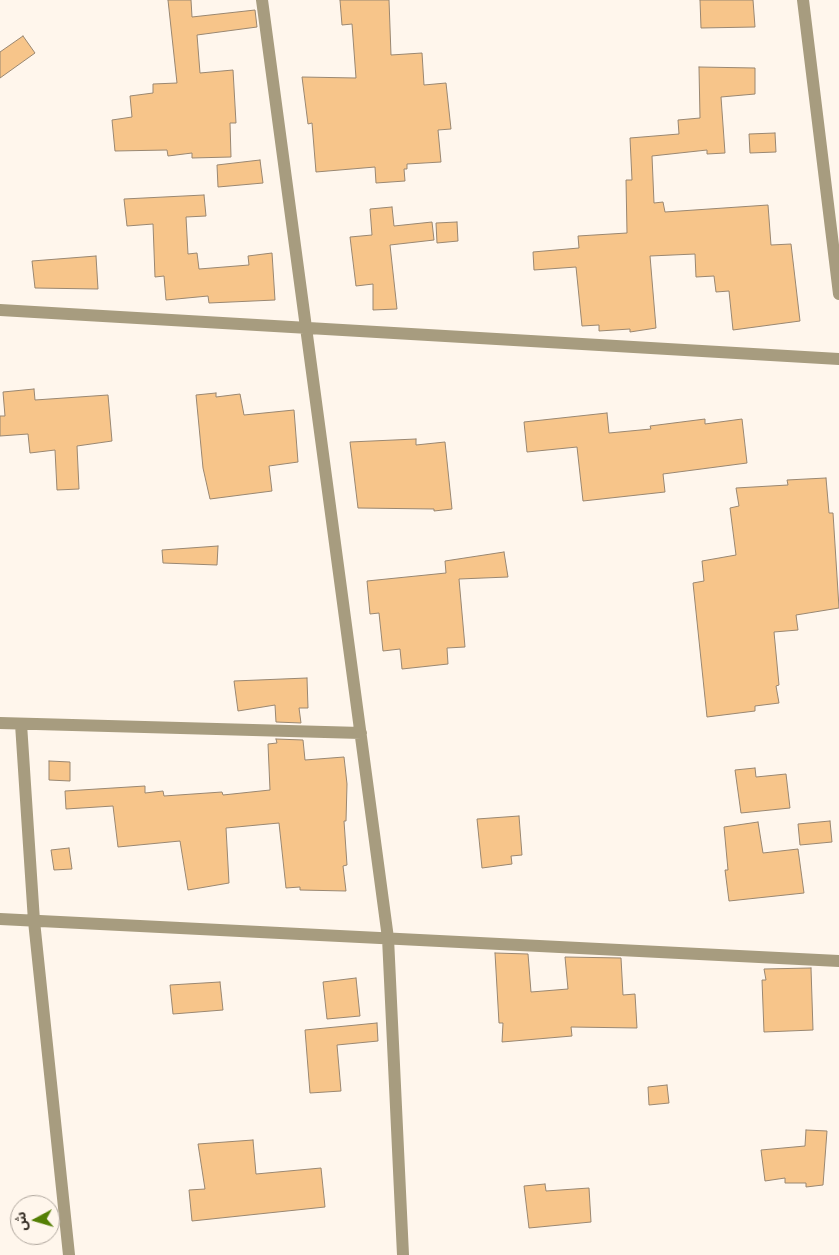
<!DOCTYPE html>
<meta charset="utf-8">
<style>
body{margin:0}
#map{position:relative;width:839px;height:1255px;overflow:hidden;background:#fff6ec;font-family:"Public Sans","Noto Sans Arabic",sans-serif}
canvas{display:block}
.north{position:absolute;left:10px;top:1195px;width:50px;height:50px;box-sizing:border-box;background:#fff6ec;border:1px solid #afa69d;border-radius:50%;rotate:264deg;font-size:14px;font-weight:700;line-height:20px;text-align:center;color:#372f26}
.north::after{content:'';display:block;margin:auto;width:18px;height:22px;background:#547f04;clip-path:polygon(50% 0,100% 100%,50% 72%,0 100%)}
</style>
<div id="map">
<canvas width="839" height="1255"></canvas>
<div class="north">ش</div>
</div>
<script>
const ctx = document.querySelector('canvas').getContext('2d');
ctx.lineJoin = 'round';
function fill(path, color) { ctx.fillStyle = color; ctx.fill(path, 'evenodd'); }
const poly = rows => new Path2D(rows.map(r => 'M' + r).join(''));
function strokePath(path, color, width, dash) { ctx.strokeStyle = color; ctx.lineWidth = width; ctx.lineCap = dash ? 'butt' : 'round'; ctx.setLineDash(dash || []); ctx.stroke(path); }
const building = poly([
 [168,0,191,0,192,17,255,10,257,27,197,35,200,73,233,70,236,123,230,123,231,157,192,158,192,153,168,156,167,150,115,151,112,120,132,117,130,96,153,93,153,84,177,83,168,0],
 [340,0,389,0,391,55,422,53,424,85,446,83,451,129,438,130,441,162,407,164,407,169,404,169,405,181,376,183,375,167,316,172,312,123,308,124,302,77,356,78,352,24,342,25,340,0],
 [700,0,753,0,755,27,701,28,700,0],
 [23,36,35,53,0,78,0,52,23,36],
 [699,67,755,68,755,94,721,97,725,153,707,154,707,150,652,156,654,203,663,202,665,212,768,205,771,245,791,244,800,321,733,330,729,291,716,292,714,276,696,277,695,254,650,256,656,328,630,332,630,329,599,331,599,325,582,326,576,267,534,270,533,252,579,248,578,236,627,233,626,180,632,180,630,138,679,134,678,120,700,118,699,67],
 [775,133,776,152,750,153,749,134,775,133],
 [260,160,263,183,218,187,217,165,260,160],
 [204,195,206,216,186,217,188,254,197,253,199,269,249,265,248,256,272,253,275,300,209,303,208,296,166,300,164,276,155,277,153,224,127,226,124,199,204,195],
 [392,207,394,226,432,222,434,240,390,245,397,309,373,310,373,284,356,286,350,237,372,235,370,209,392,207],
 [457,222,458,241,437,243,436,223,457,222],
 [96,256,98,289,35,288,32,261,96,256],
 [34,389,35,400,108,395,112,441,77,446,79,489,57,490,55,450,30,453,28,434,0,436,0,416,5,416,3,392,34,389],
 [216,393,216,397,240,394,244,415,294,410,298,462,269,466,272,491,210,499,203,468,196,395,216,393],
 [607,413,609,433,651,429,650,426,705,419,705,424,742,419,747,463,663,474,665,492,583,501,577,447,527,452,524,422,607,413],
 [416,439,416,445,445,442,452,509,434,511,434,509,358,508,350,442,416,439],
 [826,478,829,513,833,513,839,608,796,615,798,630,774,632,779,685,776,686,779,703,755,706,755,711,707,717,693,583,704,581,702,561,736,555,730,508,739,506,736,488,788,485,787,480,826,478],
 [218,546,217,565,163,563,162,550,218,546],
 [504,552,508,577,459,579,465,647,447,648,448,664,402,669,400,649,383,651,379,613,370,614,367,581,446,573,445,561,504,552],
 [307,678,308,708,299,708,301,723,276,722,275,705,238,711,234,681,307,678],
 [276,739,303,740,305,760,344,757,347,784,346,821,344,821,347,865,343,866,346,891,300,890,300,887,286,888,279,823,226,828,229,883,188,890,180,841,118,847,113,806,66,809,65,791,145,786,145,793,163,791,164,796,222,792,223,795,270,790,268,744,277,743,276,739],
 [49,761,70,762,70,781,49,780,49,761],
 [755,768,756,777,786,774,790,808,741,813,735,770,755,768],
 [519,816,522,855,511,856,512,864,482,868,477,819,519,816],
 [830,821,832,842,800,845,798,824,830,821],
 [758,822,763,853,798,849,804,893,729,901,725,870,728,870,724,827,758,822],
 [69,848,72,869,54,870,51,850,69,848],
 [495,953,528,954,531,992,568,989,565,957,621,958,623,995,635,994,637,1028,571,1027,572,1036,502,1042,503,1023,499,1023,495,953],
 [811,968,813,1030,764,1032,762,980,766,980,764,969,811,968],
 [356,978,360,1016,327,1019,323,982,356,978],
 [220,982,223,1010,173,1014,170,985,220,982],
 [377,1023,378,1041,337,1045,341,1091,310,1093,305,1030,377,1023],
 [667,1085,669,1103,649,1105,648,1087,667,1085],
 [806,1130,827,1131,823,1185,806,1187,806,1183,785,1183,785,1178,765,1181,761,1150,805,1146,806,1130],
 [253,1140,256,1174,321,1168,325,1207,192,1221,189,1190,205,1189,198,1144,253,1140],
 [545,1184,546,1191,589,1188,591,1222,529,1228,524,1186,545,1184]
]);
const minor = poly([
 [262,0,388,938,403,1255],
 [803,0,839,294],
 [0,310,839,359],
 [0,723,361,733],
 [21,724,34,921,69,1255],
 [0,919,839,961]
]);
fill(building, '#f7c58a');
strokePath(building, '#9a8771', 1);
strokePath(minor, '#a79c7f', 12);
</script>
